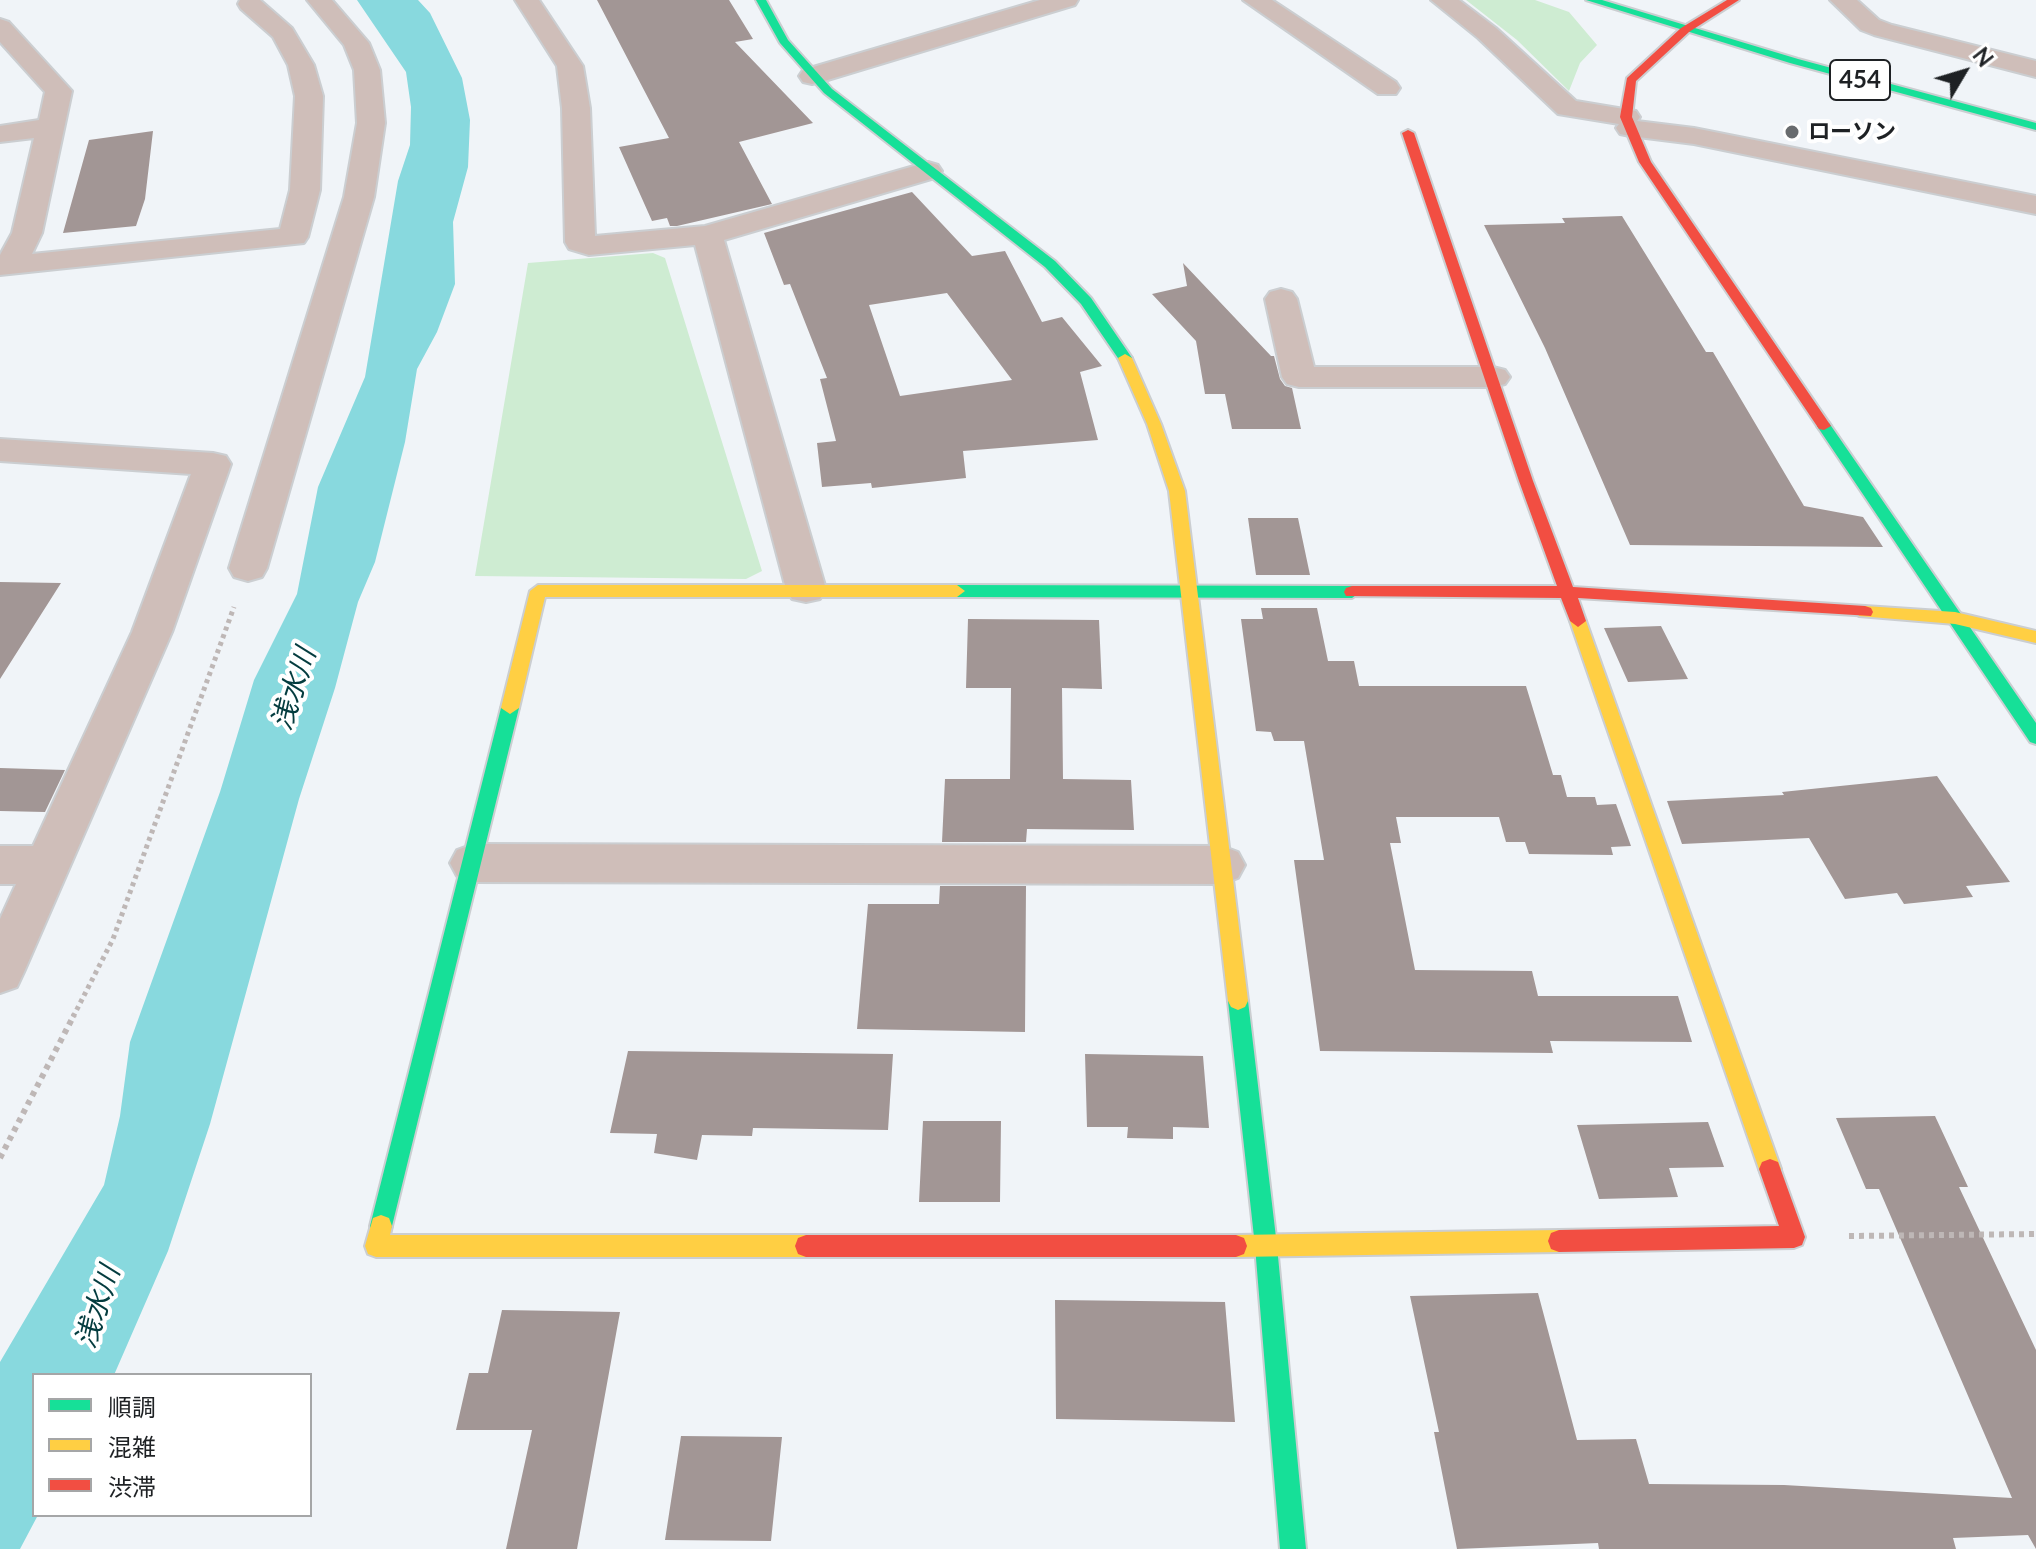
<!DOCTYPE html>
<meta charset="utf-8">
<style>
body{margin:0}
#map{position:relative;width:2036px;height:1549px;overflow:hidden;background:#f0f4f8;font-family:Lato,"Noto Sans JP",sans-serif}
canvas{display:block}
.legend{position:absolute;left:32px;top:1373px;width:280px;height:144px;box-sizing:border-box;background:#fff;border:2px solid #a5a6a7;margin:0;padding:10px 14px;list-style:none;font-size:24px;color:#1e2124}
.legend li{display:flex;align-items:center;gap:16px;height:40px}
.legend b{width:40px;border:2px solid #a5a6a7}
.north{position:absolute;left:1924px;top:32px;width:80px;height:80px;-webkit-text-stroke:6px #fff;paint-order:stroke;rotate:52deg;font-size:22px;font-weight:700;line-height:32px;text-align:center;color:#1e2124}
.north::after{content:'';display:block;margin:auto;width:28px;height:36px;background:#1e2124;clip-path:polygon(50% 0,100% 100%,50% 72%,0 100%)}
</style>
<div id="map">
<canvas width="2036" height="1549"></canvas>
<ul class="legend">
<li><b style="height:10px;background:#16e098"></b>順調</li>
<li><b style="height:10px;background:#ffcf43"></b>混雑</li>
<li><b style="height:10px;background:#f24e42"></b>渋滞</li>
</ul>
<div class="north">N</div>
</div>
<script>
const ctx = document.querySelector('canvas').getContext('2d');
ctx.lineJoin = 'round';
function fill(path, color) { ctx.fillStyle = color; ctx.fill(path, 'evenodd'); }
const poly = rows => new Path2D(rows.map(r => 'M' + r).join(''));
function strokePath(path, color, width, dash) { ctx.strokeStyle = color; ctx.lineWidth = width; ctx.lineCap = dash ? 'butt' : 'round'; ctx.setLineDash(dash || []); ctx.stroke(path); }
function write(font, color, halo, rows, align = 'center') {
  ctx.font = font + ' Lato,"Noto Sans JP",sans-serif'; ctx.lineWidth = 8; ctx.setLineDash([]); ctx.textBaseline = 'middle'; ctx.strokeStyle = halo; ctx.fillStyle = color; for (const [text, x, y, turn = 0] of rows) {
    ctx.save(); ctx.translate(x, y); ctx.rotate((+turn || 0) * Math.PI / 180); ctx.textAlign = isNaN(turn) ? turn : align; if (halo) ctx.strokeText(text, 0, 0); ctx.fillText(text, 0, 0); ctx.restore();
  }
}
const green = poly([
 [1466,0,1535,0,1569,12,1597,45,1580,63,1569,91,1517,40],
 [653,253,665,258,762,571,746,579,475,576,528,263]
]);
const water = poly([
 [357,0,418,0,430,13,462,78,470,120,468,167,453,222,455,284,437,332,417,369,405,442,375,562,358,602,335,688,299,799,210,1124,168,1251,114,1375,34,1375,34,1515,38,1515,20,1549,0,1549,0,1362,104,1185,120,1116,130,1042,220,792,254,680,297,594,318,487,365,377,398,181,410,145,411,107,406,72]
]);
const building = poly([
 [597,0,729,0,753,39,735,42,813,123,739,142,772,204,677,226,670,226,667,218,652,221,619,147,669,138],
 [153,131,145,199,136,226,63,233,89,140],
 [912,192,972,256,1005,251,1042,322,1062,317,1102,366,1080,372,1098,440,963,451,966,478,872,488,871,483,822,487,817,443,836,441,820,379,827,378,790,284,784,285,764,233],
 [947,293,1012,380,900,396,869,305],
 [1622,216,1706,352,1713,352,1804,506,1863,517,1883,547,1630,545,1545,348,1484,225,1565,223,1562,218],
 [1183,263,1271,356,1274,356,1280,379,1285,386,1292,388,1301,429,1232,429,1225,394,1205,394,1196,341,1152,294,1187,286],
 [1248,518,1298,518,1310,575,1256,575],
 [0,582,61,583,0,679],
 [1261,608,1317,608,1328,661,1354,661,1359,686,1526,686,1553,775,1561,775,1567,797,1595,797,1597,805,1616,804,1631,846,1611,847,1613,855,1529,854,1525,842,1506,842,1499,817,1396,817,1401,843,1390,843,1415,970,1532,971,1538,996,1678,996,1692,1042,1550,1041,1553,1053,1320,1051,1294,860,1324,860,1304,741,1274,741,1271,732,1256,731,1241,619,1263,619],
 [968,619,1099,620,1102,689,1062,688,1063,779,1131,780,1134,830,1027,829,1026,842,942,842,945,779,1010,779,1011,688,966,688],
 [1661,626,1688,679,1628,682,1604,628],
 [0,768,65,770,45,812,0,811],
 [1937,776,2010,882,1966,886,1973,897,1904,904,1897,893,1845,899,1809,838,1682,844,1667,801,1784,795,1782,792],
 [940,886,1026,886,1025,1032,857,1029,868,904,939,904],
 [628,1051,893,1054,888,1130,753,1128,752,1136,702,1135,697,1160,654,1153,657,1134,610,1133],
 [1085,1054,1203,1056,1209,1128,1173,1127,1173,1139,1127,1138,1128,1127,1087,1127],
 [1935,1116,1968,1187,1959,1187,2036,1350,2036,1549,2028,1535,1953,1538,1956,1549,1599,1549,1598,1543,1457,1549,1434,1432,1439,1432,1410,1296,1538,1293,1577,1440,1636,1439,1649,1484,1784,1485,2012,1498,1879,1189,1866,1189,1836,1118],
 [923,1121,1001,1121,1000,1202,919,1202],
 [1708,1122,1724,1167,1669,1168,1678,1197,1599,1199,1577,1125],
 [1055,1300,1225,1302,1235,1422,1056,1419],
 [502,1310,620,1312,577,1549,506,1549,532,1430,456,1430,469,1373,488,1373],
 [681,1436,782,1437,771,1541,665,1540]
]);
const pathFar1 = poly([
 [73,1017,113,939,234,607]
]);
const path = poly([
 [0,1158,74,1015],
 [1849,1236,2036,1234]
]);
const street = poly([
 [240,0,260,0,292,28,314,65,323,96,320,190,308,237,304,243,0,275,0,255,12,233,34,138,0,142,0,126,39,120,45,92,0,42,0,19,9,22,72,91,42,233,32,254,280,229,290,190,295,96,288,65,273,37,241,9,238,4,240,0],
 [307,0,332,0,369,43,380,70,385,123,374,197,267,568,262,577,248,581,234,577,229,568,344,197,357,123,354,70,344,45,307,0],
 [515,0,539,0,583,66,590,108,595,236,705,226,928,162,938,165,942,171,938,177,724,240,826,589,820,599,806,602,792,599,786,589,695,245,589,255,569,249,565,242,562,108,557,66,515,0],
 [1040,0,1078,0,1075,5,821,82,812,84,803,82,799,76,803,70,1040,0],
 [1243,0,1272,0,1396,82,1400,88,1396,94,1378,94,1243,0],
 [1431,0,1459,0,1496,28,1576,101,1636,111,1640,117,1637,121,1694,128,2036,196,2036,214,1694,144,1630,136,1620,134,1616,128,1619,124,1558,114,1478,38,1431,0],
 [1830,0,1857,0,1879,20,1892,25,2036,61,2036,77,1874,35,1861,30,1830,0],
 [1281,289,1292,292,1297,299,1314,367,1493,367,1505,370,1510,377,1505,384,1493,387,1299,387,1287,384,1282,377,1265,299,1270,292,1281,289],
 [0,439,213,453,226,456,231,464,172,632,24,972,17,987,0,993,0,919,16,884,0,884,0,846,33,846,132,632,191,474,0,461,0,439],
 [473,844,1222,846,1238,852,1245,865,1238,878,1222,884,473,882,457,876,450,863,457,850,473,844]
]);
const fast = poly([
 [756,0,766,0,788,40,832,89,1055,261,1091,298,1132,358,1130,361,1120,361,1081,304,1045,267,824,93,780,43,756,0],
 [1586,0,1602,0,1798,59,2036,123,2036,130,1790,63,1586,0],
 [1824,422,1829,423,2036,723,2036,744,2030,742,1817,426,1824,422],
 [957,585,1352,586,1360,592,1352,598,957,597,949,591,957,585],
 [510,702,519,708,392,1226,389,1234,381,1237,373,1234,370,1226,501,708,510,702],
 [1238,992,1245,995,1248,1001,1277,1246,1306,1549,1280,1549,1255,1246,1228,1001,1231,995,1238,992]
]);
const slow = poly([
 [1125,354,1132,358,1161,424,1185,491,1248,1001,1245,1007,1238,1010,1231,1007,1228,1001,1169,491,1147,424,1118,358,1125,354],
 [538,585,957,585,965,591,957,597,545,597,519,708,510,714,501,708,530,591,538,585],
 [1865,606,1955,612,2036,631,2036,643,1955,624,1859,616,1857,612,1859,608,1865,606],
 [1578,615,1586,621,1781,1169,1778,1176,1770,1179,1762,1176,1759,1169,1570,621,1578,615],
 [381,1215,389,1218,392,1226,390,1235,806,1235,814,1238,817,1246,814,1254,806,1257,376,1257,368,1254,365,1246,373,1218,381,1215],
 [1559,1230,1567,1233,1570,1241,1567,1249,1559,1252,1236,1257,1228,1254,1225,1246,1228,1238,1236,1235,1559,1230]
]);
const jam = poly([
 [1727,0,1739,0,1689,32,1636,81,1632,117,1651,162,1831,426,1824,430,1819,429,1639,162,1620,117,1627,78,1681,28,1727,0],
 [1408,130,1414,133,1533,481,1573,587,1865,606,1871,608,1873,612,1871,616,1578,598,1586,621,1578,627,1570,621,1561,598,1346,596,1344,592,1346,588,1352,586,1557,586,1519,481,1402,133,1408,130],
 [1770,1159,1778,1162,1805,1237,1802,1245,1794,1248,1559,1252,1551,1249,1548,1241,1551,1233,1559,1230,1779,1226,1759,1169,1762,1162,1770,1159],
 [806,1235,1236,1235,1244,1238,1247,1246,1244,1254,1236,1257,806,1257,798,1254,795,1246,798,1238,806,1235]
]);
const markers = [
 [1792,132,8,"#686b6e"]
];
const farPoinames = [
 ["ローソン",1808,132]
];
const shields = [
 [1860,80,60]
];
const shieldNames = [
 ["454",1860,80]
];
const waterNames = [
 ["浅水川",294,689,-72],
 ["浅水川",98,1307,-72]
];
fill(green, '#ceecd2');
fill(water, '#88d9de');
fill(building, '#a29695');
strokePath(street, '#cbced1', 4);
strokePath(fast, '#cbced1', 4);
strokePath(slow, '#cbced1', 4);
strokePath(jam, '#cbced1', 4);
strokePath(pathFar1, '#beb7b6', 5, [4, 4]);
strokePath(path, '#beb7b6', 6, [5, 5]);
fill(street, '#cfbeb9');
fill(fast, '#16e098');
fill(slow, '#ffcf43');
fill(jam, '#f24e42');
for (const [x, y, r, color] of markers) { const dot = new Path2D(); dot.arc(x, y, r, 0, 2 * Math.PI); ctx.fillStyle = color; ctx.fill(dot); strokePath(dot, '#fff', 3); }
write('bold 22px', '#1e2124', '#fff', farPoinames, 'left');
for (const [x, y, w] of shields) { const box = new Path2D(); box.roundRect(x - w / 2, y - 20, w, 40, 6); ctx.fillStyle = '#fff'; ctx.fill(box); strokePath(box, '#1e2124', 2); }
write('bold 24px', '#1e2124', null, shieldNames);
write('italic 28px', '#043c3f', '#fff', waterNames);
</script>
